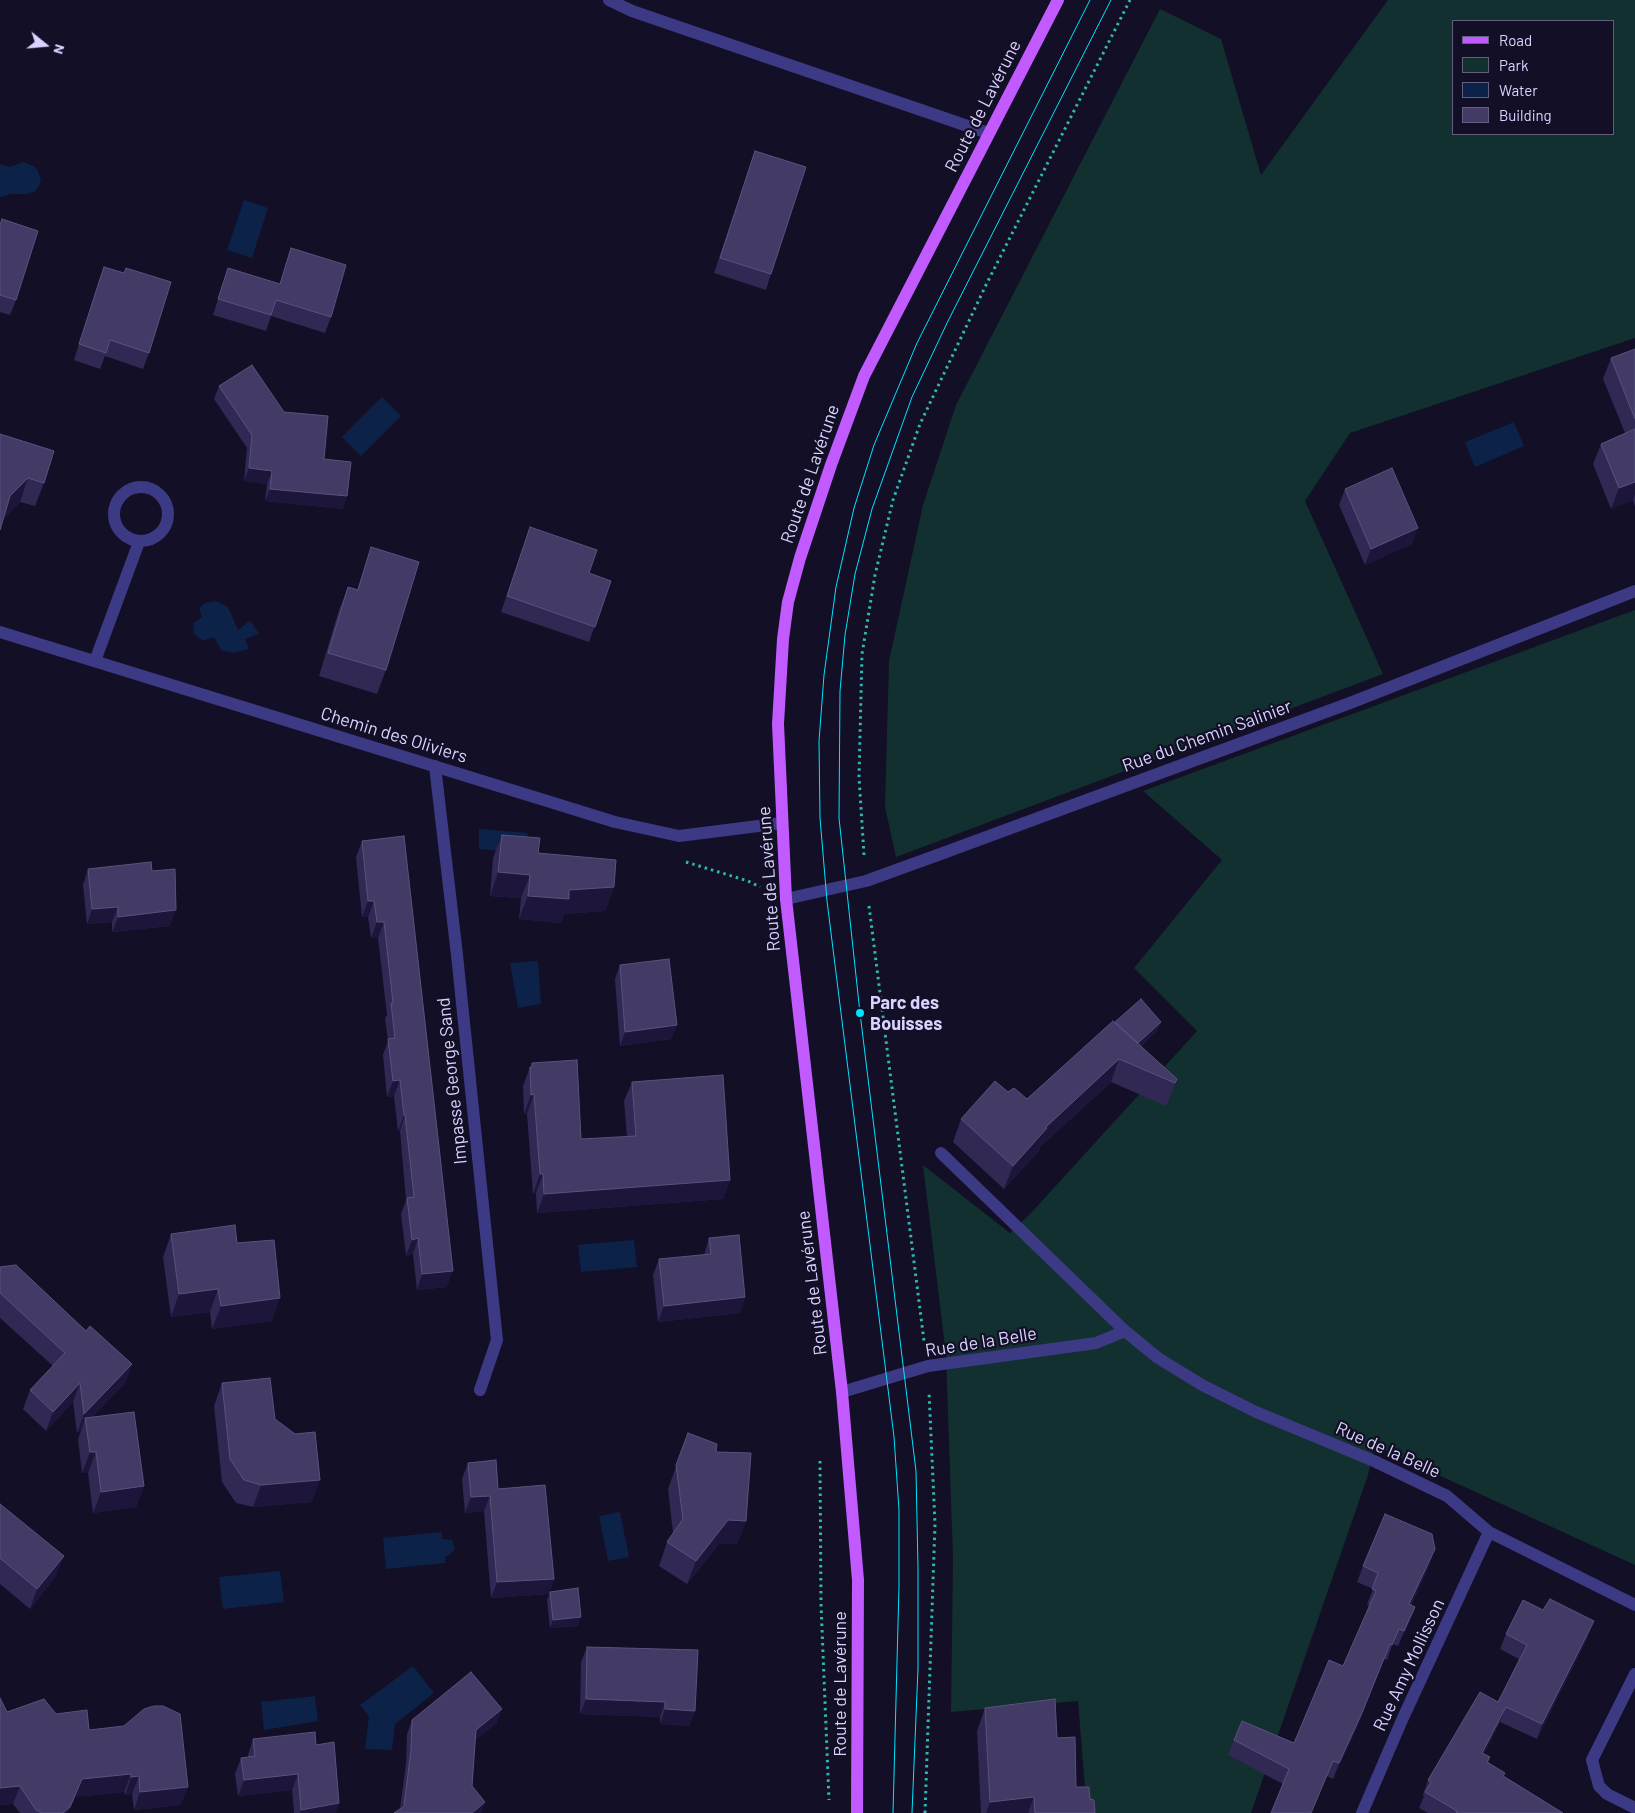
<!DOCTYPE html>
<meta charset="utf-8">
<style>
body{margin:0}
#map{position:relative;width:1635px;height:1813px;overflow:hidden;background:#130f26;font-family:Barlow,sans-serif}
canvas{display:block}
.legend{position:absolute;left:1452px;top:20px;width:162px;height:115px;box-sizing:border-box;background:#130f26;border:1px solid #625e7d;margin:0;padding:6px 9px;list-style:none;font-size:15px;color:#d9d4ff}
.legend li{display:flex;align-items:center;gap:10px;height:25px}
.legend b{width:25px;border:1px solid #625e7d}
.north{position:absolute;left:20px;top:20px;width:50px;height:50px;-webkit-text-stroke:4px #130f26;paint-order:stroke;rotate:107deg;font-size:14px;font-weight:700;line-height:20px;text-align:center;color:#d9d4ff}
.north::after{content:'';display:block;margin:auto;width:18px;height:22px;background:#d9d4ff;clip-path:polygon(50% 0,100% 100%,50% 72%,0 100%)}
</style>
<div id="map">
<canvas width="1635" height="1813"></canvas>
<ul class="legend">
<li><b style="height:6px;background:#c25bff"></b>Road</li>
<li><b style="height:14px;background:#12302f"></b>Park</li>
<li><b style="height:14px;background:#0c2248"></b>Water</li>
<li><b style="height:14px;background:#433a66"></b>Building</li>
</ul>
<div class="north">N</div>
</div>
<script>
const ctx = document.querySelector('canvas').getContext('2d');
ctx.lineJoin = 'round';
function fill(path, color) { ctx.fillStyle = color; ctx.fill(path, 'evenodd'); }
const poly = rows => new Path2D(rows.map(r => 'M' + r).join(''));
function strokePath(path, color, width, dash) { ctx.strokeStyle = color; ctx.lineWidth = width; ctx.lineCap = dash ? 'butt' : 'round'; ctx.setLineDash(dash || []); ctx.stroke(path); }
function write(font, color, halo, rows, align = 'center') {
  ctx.font = font + ' Barlow,sans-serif'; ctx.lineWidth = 4.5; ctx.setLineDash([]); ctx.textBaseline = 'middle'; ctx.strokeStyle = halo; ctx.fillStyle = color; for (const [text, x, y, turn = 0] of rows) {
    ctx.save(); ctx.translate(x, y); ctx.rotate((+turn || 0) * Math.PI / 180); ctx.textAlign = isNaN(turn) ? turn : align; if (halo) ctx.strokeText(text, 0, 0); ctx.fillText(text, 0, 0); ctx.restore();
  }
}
const green = poly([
 [1388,0,1635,0,1635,338,1350,433,1305,501,1383,674,896,857,885,807,889,661,923,505,956,405,1160,9,1221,39,1261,175],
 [1454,21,1614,21,1614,134,1454,134],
 [1635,610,1635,1565,1375,1446,1368,1475,1251,1813,1087,1813,1078,1701,951,1712,953,1558,946,1355,923,1165,1010,1233,1031,1213,1197,1031,1134,968,1222,860,1143,791]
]);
const water = poly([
 [24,162,35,167,38,171,41,181,38,188,34,192,27,194,11,194,0,197,0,164,10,167],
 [244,200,268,208,252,258,227,250],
 [382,397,401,416,361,456,342,437],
 [1514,422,1524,446,1475,467,1465,442],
 [216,601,228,607,238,630,250,620,259,634,245,639,249,649,234,653,221,650,214,637,203,641,194,634,193,624,202,617,199,608,205,603],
 [479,829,528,833,524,854,479,849],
 [538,961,541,1004,518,1008,510,963],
 [634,1240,637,1267,581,1272,578,1245],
 [620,1512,629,1557,608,1561,599,1516],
 [442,1532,442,1539,452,1540,455,1549,449,1555,445,1557,445,1563,386,1569,383,1538],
 [280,1571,284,1602,223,1609,219,1577],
 [413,1666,434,1693,395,1724,392,1750,365,1749,369,1716,360,1705],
 [315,1696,318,1721,264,1730,261,1702]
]);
const path = poly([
 [864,855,859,777,862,654,875,575,893,500,920,424,986,285,1130,0],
 [686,862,748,881,760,887],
 [869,906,924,1341],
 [820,1461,821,1604,829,1800],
 [925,1813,935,1524,929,1392]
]);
const minor = poly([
 [609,0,632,11,988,133],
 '114 514a27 27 0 1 1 54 0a27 27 0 1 1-54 0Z',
 [0,632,615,822,679,836,782,823],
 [95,661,139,542],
 [435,766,457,955,497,1340,480,1390],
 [786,899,866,881,935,856,1350,703,1635,591],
 [941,1153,1125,1331],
 [842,1392,928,1366,1096,1343,1125,1331,1158,1358,1202,1385,1256,1412,1374,1461,1447,1496,1489,1532,1635,1605],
 [1635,1674,1592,1760,1599,1786,1607,1794,1635,1808],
 [1362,1813,1402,1720,1489,1532]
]);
const major = poly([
 [857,1813,858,1580,842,1392,786,899,778,724,783,639,788,602,800,558,831,465,864,376,1058,0]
]);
const tram = poly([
 [893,1813,899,1586,899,1510,894,1437,827,901,820,818,819,741,824,675,836,587,854,508,874,445,917,343,1090,0],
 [912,1813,918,1668,918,1568,916,1471,860,1013,839,818,840,691,845,635,855,574,872,509,912,397,948,321,1111,0]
]);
const wall = poly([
 [755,151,771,274,766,290,714,273],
 [0,224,16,300,10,315,0,312],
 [291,248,331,317,325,333,271,316,266,331,213,315,228,268,280,284],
 [104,267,149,353,143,369,105,356,100,369,74,360,98,283],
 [1635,349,1635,507,1633,500,1611,509,1593,464,1601,444,1625,433,1603,379,1611,358],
 [219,386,284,412,324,459,343,509,265,501,267,484,244,481,247,448,214,399],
 [0,434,44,483,35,506,20,502,4,518],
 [1345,489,1412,544,1365,565,1339,505],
 [530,527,589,573,611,581,589,642,501,612],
 [371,547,386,670,377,694,319,676,339,610,348,587,357,590],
 [502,835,538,853,614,887,605,911,564,914,561,923,519,919,521,898,490,896,493,858],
 [404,836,447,1287,417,1290,413,1254,406,1256,401,1214,406,1200,400,1131,398,1131,394,1096,387,1097,383,1055,388,1041,385,1019,387,1015,378,938,371,938,368,917,362,917,356,857,362,841],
 [88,869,152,871,170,926,112,932,112,922,87,924,83,885],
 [620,965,677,1025,671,1039,620,1046,615,979],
 [1115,1022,1158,1030,1141,1046,1177,1079,1168,1102,1166,1106,1111,1082,1040,1147,1039,1151,1004,1189,953,1142,961,1119,1008,1092,1027,1099],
 [532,1063,581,1139,627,1137,624,1101,632,1082,730,1180,723,1199,537,1213,536,1193,533,1194,527,1114,524,1114,523,1086,530,1067,531,1067],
 [171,1234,237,1243,272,1321,212,1329,210,1312,171,1317,163,1257],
 [709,1238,745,1297,740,1313,658,1322,653,1275,659,1259,704,1255],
 [0,1267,132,1364,125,1383,92,1417,144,1486,136,1507,93,1513,88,1473,82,1473,78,1439,82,1428,77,1433,73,1402,46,1431,23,1409,30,1390,53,1366,0,1318],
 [222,1383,295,1434,312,1502,253,1507,236,1503,222,1482,214,1406],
 [688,1433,716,1452,746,1521,737,1544,719,1544,687,1584,659,1566,667,1542,673,1533,668,1489],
 [468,1463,498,1489,554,1579,549,1594,491,1598,484,1511,465,1513,462,1479],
 [0,1504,56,1576,30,1609,0,1584],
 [1430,1564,1411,1605,1415,1607,1409,1622,1398,1646,1393,1644,1387,1660,1384,1659,1356,1730,1333,1779,1327,1776,1283,1784,1228,1755,1234,1740,1294,1743,1343,1666,1369,1606,1367,1604,1373,1589,1357,1582,1363,1566],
 [550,1592,578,1626,550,1628,547,1600],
 [1506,1634,1588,1637,1537,1739,1500,1722,1484,1754,1490,1757,1488,1763,1505,1773,1504,1776,1563,1813,1428,1813,1419,1808,1424,1796,1423,1795,1428,1780,1498,1702,1519,1659,1500,1649],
 [587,1647,695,1711,689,1726,660,1724,660,1717,580,1714,581,1662],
 [0,1698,7,1712,56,1714,89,1730,181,1805,134,1810,132,1794,125,1795,124,1792,75,1797,68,1813,20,1813,13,1804,0,1805],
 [985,1708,1057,1738,1076,1787,1090,1799,1095,1813,981,1813,977,1731],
 [412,1720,497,1723,475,1740,400,1808,406,1764,407,1734],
 [253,1739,316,1745,336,1813,294,1813,292,1790,238,1796,235,1774,241,1758,248,1757,248,1755]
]);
const shadedWall = poly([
 [249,468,272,471,267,484,244,481],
 [28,478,20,502,2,520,10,496],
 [1635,482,1635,494,1633,500,1611,509,1619,488],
 [270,489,347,496,343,509,265,501],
 [1418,528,1412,544,1365,565,1371,549],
 [498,872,530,875,521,898,490,896],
 [614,887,605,911,564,914,561,923,519,919,528,896,569,890],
 [368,901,374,901,368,917,362,917],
 [118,907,112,922,87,924,92,909],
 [176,910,170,926,112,932,118,917],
 [377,922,384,922,378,938,371,938],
 [1161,1022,1158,1030,1128,1057,1131,1049],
 [677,1025,671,1039,620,1046,625,1032],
 [1119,1059,1111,1082,1040,1147,1039,1151,1004,1189,1013,1166,1046,1127],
 [400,1080,394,1096,387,1097,393,1081],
 [534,1094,527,1114,524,1114,531,1095],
 [404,1115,405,1115,400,1131,398,1131],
 [540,1174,543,1174,536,1193,533,1194],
 [730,1180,723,1199,537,1213,544,1194],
 [418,1238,413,1254,406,1256,412,1240],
 [453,1271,447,1287,417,1290,422,1274],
 [218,1289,210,1312,171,1317,179,1294],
 [745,1297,740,1313,658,1322,664,1306],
 [280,1298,272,1321,212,1329,221,1306],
 [132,1364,125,1383,86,1423,85,1418,82,1428,77,1433,84,1414],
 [80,1383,73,1402,46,1431,53,1412],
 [90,1452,96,1452,88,1473,82,1473],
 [320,1480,312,1502,253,1507,261,1485],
 [144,1486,136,1507,93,1513,101,1492],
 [490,1496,484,1511,465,1513,471,1497],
 [728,1520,746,1521,737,1544,719,1544,687,1584,696,1561],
 [1435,1549,1430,1564,1404,1619,1409,1604],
 [64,1556,56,1576,30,1609,37,1589],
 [554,1579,549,1594,491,1598,497,1582],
 [1415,1607,1409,1622,1398,1646,1404,1631],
 [581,1617,578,1626,550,1628,553,1620],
 [1594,1621,1588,1637,1537,1739,1542,1724],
 [1399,1629,1393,1644,1387,1660,1392,1645],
 [1390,1644,1356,1730,1333,1779,1339,1763],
 [586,1699,665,1702,660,1717,580,1714],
 [1506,1707,1500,1722,1477,1768,1482,1753],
 [502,1709,497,1723,471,1744,476,1730],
 [665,1709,695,1711,689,1726,660,1724],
 [1333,1761,1312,1813,1311,1813],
 [131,1774,124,1792,75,1797,68,1813,63,1813,82,1779],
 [298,1774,292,1790,238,1796,244,1780],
 [139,1776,132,1794,125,1795,131,1777],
 [20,1786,13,1804,0,1805,0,1788],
 [188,1787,181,1805,134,1810,140,1792],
 [1034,1797,1028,1813,986,1813,990,1802],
 [485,1802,481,1813,472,1813],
 [339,1803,336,1813,300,1813,301,1810]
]);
const building = poly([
 [755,151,806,167,771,274,720,258,755,151],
 [2,219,38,231,16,300,0,295,0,225,2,219],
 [291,248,346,265,331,317,276,300,271,315,218,299,228,268,280,284,291,248],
 [104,267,124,273,126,268,171,282,149,353,110,340,106,353,79,344,104,267],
 [1635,349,1635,419,1611,358,1635,349],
 [252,365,284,412,328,416,324,459,351,462,347,496,270,489,272,471,249,468,252,435,219,386,252,365],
 [1635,429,1635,482,1619,488,1601,444,1635,429],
 [0,434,54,451,44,483,28,478,10,496,0,530,0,434],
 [1392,468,1418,528,1371,549,1345,489,1392,468],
 [530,527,597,550,589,573,611,581,595,627,507,596,530,527],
 [371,547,419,562,386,670,328,653,348,587,358,590,371,547],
 [502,835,540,838,538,853,616,860,614,887,569,890,569,899,528,896,530,875,498,872,502,835],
 [404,836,453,1271,422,1274,418,1238,412,1240,407,1198,414,1197,405,1115,404,1115,400,1080,393,1081,388,1039,395,1038,391,1003,393,1003,384,922,377,922,374,901,368,901,362,841,404,836],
 [151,862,152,871,175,869,176,910,118,917,118,907,92,909,88,869,151,862],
 [669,959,677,1025,625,1032,620,965,669,959],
 [1141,999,1161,1022,1138,1043,1115,1022,1141,999],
 [1113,1021,1177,1079,1175,1083,1119,1059,1046,1127,1047,1128,1013,1166,961,1119,995,1081,1008,1092,1014,1088,1027,1099,1113,1021],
 [577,1060,581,1139,636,1136,632,1082,723,1075,730,1180,544,1194,543,1174,540,1174,534,1094,531,1095,530,1067,532,1067,532,1063,577,1060],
 [235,1225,237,1243,274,1240,280,1298,221,1306,218,1289,179,1294,171,1234,235,1225],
 [739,1235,745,1297,664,1306,659,1259,711,1254,709,1238,739,1235],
 [16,1265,86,1331,90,1326,132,1364,84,1414,80,1383,53,1412,30,1390,65,1353,0,1293,0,1267,16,1265],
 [270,1378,275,1419,295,1434,315,1432,320,1480,261,1485,244,1480,230,1459,222,1383,270,1378],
 [134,1412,144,1486,101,1492,96,1452,90,1452,85,1418,134,1412],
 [688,1433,717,1444,716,1452,751,1453,746,1521,728,1520,696,1561,667,1542,683,1519,676,1465,688,1433],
 [496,1460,498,1489,545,1485,554,1579,497,1582,490,1496,471,1497,468,1463,496,1460],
 [0,1504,64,1556,37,1589,0,1558,0,1504],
 [1385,1514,1432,1534,1435,1549,1409,1604,1415,1607,1404,1631,1399,1629,1392,1645,1390,1644,1361,1715,1339,1763,1333,1761,1311,1813,1271,1813,1289,1769,1234,1740,1242,1721,1294,1743,1329,1660,1343,1666,1376,1591,1372,1589,1378,1573,1363,1566,1385,1514],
 [578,1588,581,1617,553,1620,550,1592,578,1588],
 [1550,1599,1594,1621,1542,1724,1506,1707,1482,1753,1490,1757,1487,1762,1505,1773,1503,1776,1563,1813,1456,1813,1457,1811,1425,1792,1431,1782,1428,1780,1480,1692,1498,1702,1527,1645,1506,1634,1523,1600,1543,1610,1550,1599],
 [587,1647,698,1650,695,1711,665,1709,665,1702,586,1699,587,1647],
 [471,1672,502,1709,476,1730,472,1786,485,1802,472,1813,394,1813,404,1806,411,1750,412,1720,471,1672],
 [0,1698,7,1712,44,1699,56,1714,87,1710,89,1730,124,1726,144,1709,154,1706,163,1706,180,1714,188,1787,140,1792,139,1776,131,1777,131,1774,82,1779,70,1807,63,1813,42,1813,36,1810,20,1786,0,1788,0,1698],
 [1055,1699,1057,1738,1075,1737,1076,1787,1089,1787,1090,1799,1094,1800,1095,1813,1035,1813,1034,1797,990,1802,985,1708,1055,1699],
 [315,1732,316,1745,334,1742,339,1803,301,1810,298,1774,244,1780,241,1758,255,1756,253,1739,315,1732]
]);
const markers = [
 [860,1013,5,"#00e5ff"]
];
const streetNames = [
 ["Route de Lavérune",983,106,-63],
 ["Route de Lavérune",810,474,-71],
 ["Chemin des Oliviers",394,735,17],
 ["Rue du Chemin Salinier",1207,736,-20],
 ["Route de Lavérune",769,879,-94],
 ["Impasse George Sand",452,1081,-96],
 ["Route de Lavérune",812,1283,-97],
 ["Rue de la Belle",981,1342,-9],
 ["Rue de la Belle",1388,1450,24],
 ["Rue Amy Mollisson",1409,1665,-65],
 ["Route de Lavérune",840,1684,-90]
];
const poiNames = [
 ["Parc des",870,1003],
 ["Bouisses",870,1024]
];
fill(green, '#12302f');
fill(water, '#0c2248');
strokePath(path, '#2fb8b0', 3, [2.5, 4]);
strokePath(minor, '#3d3a85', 12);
strokePath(major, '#c25bff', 12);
strokePath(tram, '#00e5ff', 1);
fill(wall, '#312854');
fill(shadedWall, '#1d163a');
fill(building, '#433a66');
strokePath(building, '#5a527e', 1);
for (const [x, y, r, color] of markers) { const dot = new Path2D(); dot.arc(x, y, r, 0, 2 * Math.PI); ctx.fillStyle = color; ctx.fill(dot); strokePath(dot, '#130f26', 2); }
write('18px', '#d9d4ff', '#130f26', streetNames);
write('bold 18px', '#d9d4ff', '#130f26', poiNames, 'left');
</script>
